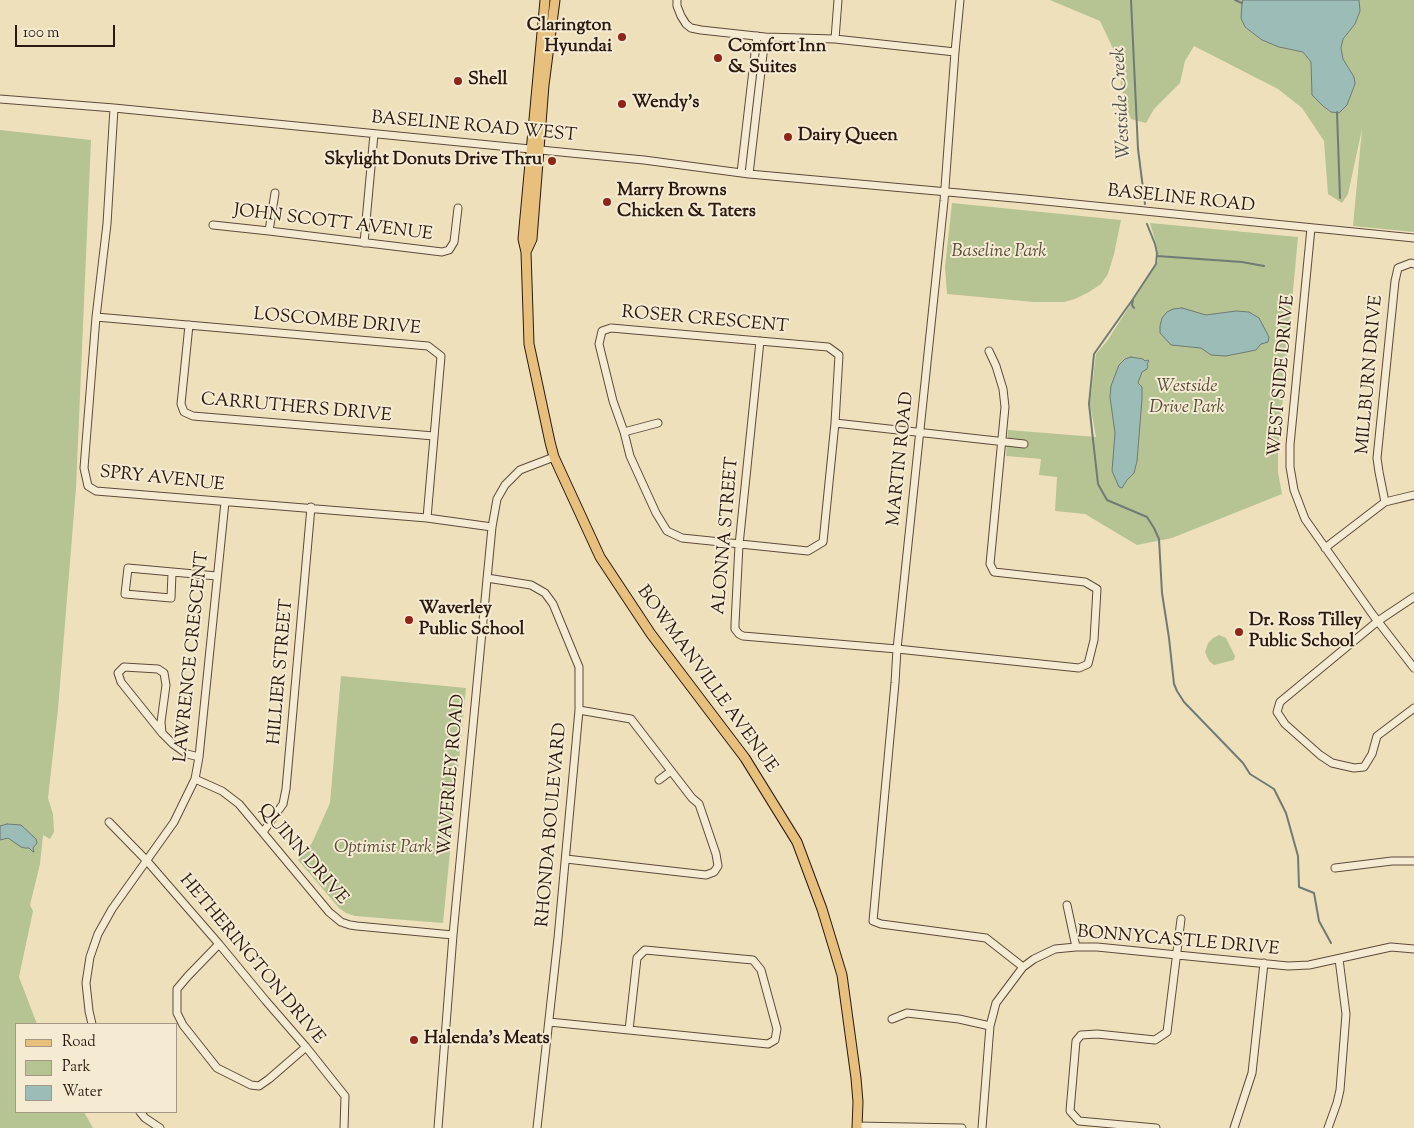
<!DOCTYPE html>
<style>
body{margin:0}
#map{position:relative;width:1414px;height:1128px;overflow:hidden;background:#efe0bc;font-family:"Sorts Mill Goudy",serif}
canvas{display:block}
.legend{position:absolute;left:15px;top:1023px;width:162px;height:90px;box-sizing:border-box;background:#f5ebd3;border:1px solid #a59785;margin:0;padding:6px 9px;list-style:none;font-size:15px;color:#2c190f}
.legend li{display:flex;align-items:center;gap:10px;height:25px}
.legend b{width:25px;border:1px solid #a59785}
.scale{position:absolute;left:15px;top:25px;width:100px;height:22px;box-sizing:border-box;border:2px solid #2c190f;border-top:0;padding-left:6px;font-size:15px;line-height:18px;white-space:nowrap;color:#2c190f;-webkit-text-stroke:4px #f5ebd3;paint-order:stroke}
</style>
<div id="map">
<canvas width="1414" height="1128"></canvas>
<ul class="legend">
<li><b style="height:6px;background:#e8c07e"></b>Road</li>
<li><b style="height:14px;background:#b6c393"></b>Park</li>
<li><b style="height:14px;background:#9bbcb7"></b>Water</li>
</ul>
<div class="scale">100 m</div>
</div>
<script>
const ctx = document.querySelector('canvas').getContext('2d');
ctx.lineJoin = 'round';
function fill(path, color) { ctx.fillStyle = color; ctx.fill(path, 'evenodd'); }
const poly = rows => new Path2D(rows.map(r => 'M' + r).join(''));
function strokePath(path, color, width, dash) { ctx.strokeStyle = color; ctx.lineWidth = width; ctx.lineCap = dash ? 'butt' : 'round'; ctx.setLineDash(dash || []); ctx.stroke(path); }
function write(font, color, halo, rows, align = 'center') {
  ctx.font = font + ' "Sorts Mill Goudy",serif'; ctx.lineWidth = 4; ctx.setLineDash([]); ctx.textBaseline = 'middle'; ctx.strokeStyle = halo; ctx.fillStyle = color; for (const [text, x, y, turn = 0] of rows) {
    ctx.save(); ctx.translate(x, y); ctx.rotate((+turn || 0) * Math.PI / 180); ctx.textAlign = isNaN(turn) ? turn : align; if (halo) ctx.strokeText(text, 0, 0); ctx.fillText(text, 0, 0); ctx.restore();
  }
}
const green = poly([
 [1050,0,1243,0,1242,3,1245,27,1262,40,1279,47,1303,52,1311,62,1312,77,1323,106,1331,112,1339,113,1347,105,1355,84,1343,59,1340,48,1343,39,1355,24,1360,11,1359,0,1414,0,1414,232,1353,226,1362,129,1348,194,1342,203,1328,194,1324,141,1302,108,1278,89,1194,46,1185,61,1180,83,1154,109,1146,123,1131,119,1125,105,1115,53,1100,21],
 [0,130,91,140,76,488,58,709,48,798,53,814,54,832,50,839,43,835,40,864,30,905,33,911,19,977,37,1024,16,1024,16,1112,84,1112,93,1128,0,1128],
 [952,203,1121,220,1114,254,1108,274,1101,284,1089,292,1075,299,1064,302,1034,302,947,294,945,267],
 [1150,223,1298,237,1278,451,1278,472,1282,494,1172,538,1137,545,1085,514,1055,511,1057,477,1039,475,1041,459,1006,456,1008,430,1096,437,1090,404,1096,354,1107,341,1153,270,1158,261,1158,251],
 [1219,635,1226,638,1235,656,1234,660,1214,665,1209,661,1205,652,1208,643,1213,638],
 [341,676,466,688,443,923,355,916,346,913,339,908,298,860,312,843,330,803]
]);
const water = poly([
 [1243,0,1359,0,1360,11,1355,24,1343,39,1341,48,1343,59,1354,77,1355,84,1347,105,1339,113,1331,112,1323,106,1312,95,1311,62,1303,52,1279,47,1262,40,1245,27,1241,18,1242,3,1243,0],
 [1182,308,1206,315,1236,311,1249,312,1259,318,1269,337,1268,342,1261,344,1256,350,1226,356,1211,355,1201,348,1171,345,1160,333,1160,326,1162,318,1167,312,1173,309,1182,308],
 [1131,357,1143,359,1145,361,1148,360,1149,361,1147,364,1148,366,1147,369,1142,372,1138,383,1142,387,1142,399,1137,461,1134,473,1127,480,1122,488,1119,487,1112,471,1115,433,1110,397,1111,386,1119,365,1125,359,1131,357],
 [7,824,21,825,36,839,37,843,33,848,34,852,33,852,29,848,25,848,21,847,8,838,0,840,0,826,7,824]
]);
const stream = poly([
 [1131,0,1138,149,1145,204],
 [1235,0,1242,3],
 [1337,112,1340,198],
 [1157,256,1242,262,1264,266],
 [1133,299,1094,354,1089,404,1098,484,1107,500,1147,517,1154,528,1159,539,1162,593,1169,638,1174,684,1177,691,1184,702,1243,763,1250,774,1274,789,1286,813,1298,856,1299,887,1314,893,1319,921,1331,943],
 [1134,308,1132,305,1133,299,1156,264,1157,253,1155,244,1147,224]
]);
const minor = poly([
 [677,0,677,6,681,16,686,24,691,28,701,30,765,37,835,39,838,0],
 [960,0,955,52,944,201,897,649,895,683,873,921,881,924,986,938,1023,967],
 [835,39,955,52],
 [0,99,114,108,581,154,644,160,749,174,1025,199,1414,238],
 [114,108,107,224,96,317,84,468,88,486,96,491,427,518,492,527],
 [741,173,757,36],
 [749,174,765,37],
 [213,225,269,231,442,252,449,250,454,242,458,208],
 [1311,228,1290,445,1290,467,1294,490,1305,519,1373,615,1414,668],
 [269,231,275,193],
 [364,243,374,134],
 [96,317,428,346,441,356,427,518],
 [189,325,181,404,184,412,193,416,434,436],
 [611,328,828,347,839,355,835,423,823,542,808,551,682,538,667,531,656,513,630,456,624,432,613,401,599,344,602,331,611,328],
 [760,341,739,545,735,624,735,629,739,634,743,636,897,649,1079,668,1088,664,1094,640,1097,589,1085,582,994,572,990,564,1005,407,1003,389,996,366,989,351],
 [835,423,1024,444],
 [624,432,658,423],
 [1385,502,1379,472,1377,458,1395,281,1398,268,1411,263,1414,264],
 [1325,548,1385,502,1414,495],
 [172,573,171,598,125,594,128,568,217,576],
 [487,578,531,585,545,593,553,604,579,667,579,710,558,938,537,1128],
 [1414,597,1378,621,1280,702,1277,712,1285,724,1320,755,1332,763,1354,768,1364,767,1372,754,1377,736,1414,708],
 [162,733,161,722,166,685,164,673,158,669,124,667,118,673,121,682,162,733,173,744,187,754,199,757],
 [195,779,222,791,239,804,329,912,341,922,350,925,357,926,453,935],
 [659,780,671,771],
 [109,822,147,861,219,944,266,1001,306,1047,345,1096,344,1128],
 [263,832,283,804,286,789,311,507],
 [566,859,706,875,714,872,718,866,716,854,699,804,692,798,631,719,579,710],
 [1335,868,1392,861,1414,861],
 [1067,905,1076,947],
 [219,944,188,976,177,989,177,1013,183,1025,217,1068,251,1085,259,1086,269,1079,306,1047],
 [892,1019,907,1013,959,1019,990,1026],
 [549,1022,629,1030,768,1044,775,1040,777,1029,761,970,753,960,645,950,637,958,629,1030],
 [92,1024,89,1011,86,983,90,957,98,934,112,909,174,822,195,779,199,757,225,502],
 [140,1112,145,1118,160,1128],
 [857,1126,962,1128],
 [438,1128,453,935,492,527,497,499,505,485,520,470,554,457],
 [982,1128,990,1026,996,1003,1023,967,1034,959,1055,949,1076,947,1097,947,1288,966,1309,965,1391,947,1414,949],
 [1156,1128,1079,1121,1070,1111,1076,1041,1081,1035,1097,1034,1155,1040,1167,1032,1181,919],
 [1234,1128,1252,1073,1264,963],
 [1328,1128,1337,1103,1340,1090,1346,1014,1339,959]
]);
const major = poly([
 [545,0,523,239,526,252,529,344,550,442,554,457,600,557,651,634,745,758,797,842,822,909,842,975,856,1078,858,1102,857,1128],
 [526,252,532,239,544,85,555,0]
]);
const markers = [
 [622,37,5,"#8f2418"],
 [718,58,5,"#8f2418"],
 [458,81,5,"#8f2418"],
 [622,104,5,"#8f2418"],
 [788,137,5,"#8f2418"],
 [552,161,5,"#8f2418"],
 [607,202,5,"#8f2418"],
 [409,620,5,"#8f2418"],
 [1239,632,5,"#8f2418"],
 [414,1040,5,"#8f2418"]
];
const poiNames = [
 ["Clarington",612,27,"right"],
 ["Hyundai",612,48,"right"],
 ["Comfort Inn",728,48],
 ["& Suites",728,69],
 ["Shell",468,81],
 ["Wendy's",632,104],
 ["Dairy Queen",798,137],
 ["Skylight Donuts Drive Thru",542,161,"right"],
 ["Marry Browns",617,192],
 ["Chicken & Taters",617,213],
 ["Waverley",419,610],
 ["Public School",419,631],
 ["Dr. Ross Tilley",1249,622],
 ["Public School",1249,643],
 ["Halenda's Meats",424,1040]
];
const streetNames = [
 ["BASELINE ROAD WEST",474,128,5],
 ["BASELINE ROAD",1181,200,6],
 ["JOHN SCOTT AVENUE",333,224,7],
 ["ROSER CRESCENT",705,321,5],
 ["LOSCOMBE DRIVE",337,323,5],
 ["MILLBURN DRIVE",1371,375,-85],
 ["WEST SIDE DRIVE",1283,376,-85],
 ["CARRUTHERS DRIVE",296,409,5],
 ["MARTIN ROAD",902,459,-84],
 ["SPRY AVENUE",162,480,6],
 ["ALONNA STREET",727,536,-85],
 ["LAWRENCE CRESCENT",193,657,-84],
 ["HILLIER STREET",282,672,-85],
 ["BOWMANVILLE AVENUE",706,680,54],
 ["WAVERLEY ROAD",453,775,-85],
 ["RHONDA BOULEVARD",553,825,-85],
 ["QUINN DRIVE",302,855,49],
 ["BONNYCASTLE DRIVE",1178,942,5],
 ["HETHERINGTON DRIVE",251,960,50]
];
const parkNames = [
 ["Baseline Park",999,253],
 ["Westside",1187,388],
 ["Drive Park",1187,409],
 ["Optimist Park",383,849]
];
const waterNames = [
 ["Westside Creek",1123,103,-93]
];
fill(green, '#b6c393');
fill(water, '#9bbcb7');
strokePath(water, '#6f7b74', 1);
strokePath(stream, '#6f7b74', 2);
strokePath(minor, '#5d4b3a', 9);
strokePath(major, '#2c190f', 11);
strokePath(minor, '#f5ebd3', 7);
strokePath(major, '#e8c07e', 9);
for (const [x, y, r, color] of markers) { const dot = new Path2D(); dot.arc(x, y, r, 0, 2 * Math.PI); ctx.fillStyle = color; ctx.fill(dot); strokePath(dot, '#f5ebd3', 2); }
write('bold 18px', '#2c190f', '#f5ebd3', poiNames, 'left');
write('18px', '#2c190f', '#f5ebd3', streetNames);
write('italic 18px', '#554c37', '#f5ebd3', parkNames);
write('italic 19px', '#53524a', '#f5ebd3', waterNames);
</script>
